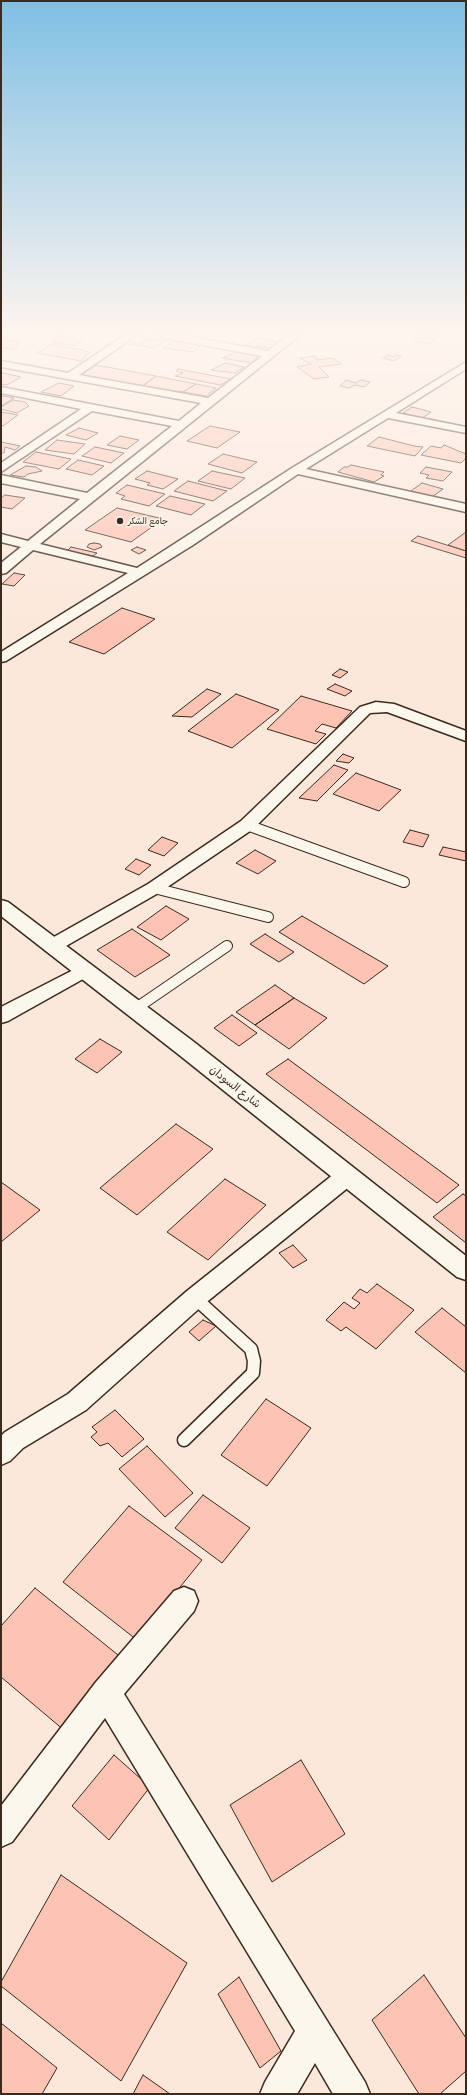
<!DOCTYPE html>
<meta charset="utf-8">
<style>
body{margin:0}
#map{position:relative;width:467px;height:2095px;overflow:hidden;background:#fce8db;font-family:Delius,sans-serif}
canvas{display:block}
.frame{position:absolute;inset:0;border:2px solid #3b2a1e;pointer-events:none}
</style>
<div id="map">
<canvas width="467" height="2095"></canvas>
<div class="frame"></div>
</div>
<script>
const ctx = document.querySelector('canvas').getContext('2d');
ctx.lineJoin = 'round';
function fill(path, color) { ctx.fillStyle = color; ctx.fill(path, 'evenodd'); }
const poly = rows => new Path2D(rows.map(r => 'M' + r).join(''));
function strokePath(path, color, width, dash) { ctx.strokeStyle = color; ctx.lineWidth = width; ctx.lineCap = dash ? 'butt' : 'round'; ctx.setLineDash(dash || []); ctx.stroke(path); }
function write(font, color, halo, rows, align = 'center') {
  ctx.font = font + ' Delius,"Playpen Sans Arabic",sans-serif'; ctx.lineWidth = 3; ctx.setLineDash([]); ctx.textBaseline = 'middle'; ctx.strokeStyle = halo; ctx.fillStyle = color; for (const [text, x, y, turn = 0] of rows) {
    ctx.save(); ctx.translate(x, y); ctx.rotate((+turn || 0) * Math.PI / 180); ctx.textAlign = isNaN(turn) ? turn : align; if (halo) ctx.strokeText(text, 0, 0); ctx.fillText(text, 0, 0); ctx.restore();
  }
}
const building = poly([
 [59,335,76,338,75,339,82,341,74,346,52,342,57,340,53,339,59,335],
 [422,335,441,335,429,344,414,341,422,335],
 [143,337,165,341,154,348,130,344,133,342,142,343,146,340,141,339,143,337],
 [1,338,19,342,14,350,1,347,1,338],
 [257,338,285,343,269,348,245,345,257,338],
 [174,341,203,343,194,352,163,348,174,341],
 [52,344,90,352,81,361,37,353,52,344],
 [236,352,259,356,251,363,222,358,236,352],
 [388,355,393,357,396,355,402,356,394,361,383,358,388,355],
 [315,356,317,360,333,358,341,364,319,367,329,377,314,379,297,367,311,364,300,358,315,356],
 [225,363,244,367,235,373,211,370,225,363],
 [96,365,156,376,141,387,80,376,96,365],
 [178,369,231,379,220,385,175,376,183,373,176,371,178,369],
 [3,373,21,377,7,385,1,384,1,375,3,373],
 [156,376,196,384,183,392,141,387,156,376],
 [346,380,356,383,360,380,370,382,364,387,355,385,349,388,340,386,346,380],
 [59,383,74,386,61,396,41,392,59,383],
 [196,384,216,388,206,396,183,392,196,384],
 [3,396,14,398,1,406,1,397,3,396],
 [13,400,25,402,29,406,17,413,1,409,1,407,13,400],
 [412,407,431,412,422,418,403,413,412,407],
 [1,412,18,415,3,426,1,425,1,412],
 [210,426,240,432,217,448,187,441,210,426],
 [79,428,98,433,86,440,66,435,79,428],
 [120,436,139,440,127,449,107,445,120,436],
 [379,437,414,446,423,447,415,456,367,446,379,437],
 [57,440,85,444,74,454,45,450,57,440],
 [1,442,20,446,15,450,5,447,4,451,5,452,1,454,1,442],
 [444,445,466,454,466,458,461,463,421,455,431,446,441,448,444,445],
 [95,447,124,453,111,463,82,456,95,447],
 [36,452,71,459,59,469,23,462,36,452],
 [223,454,257,462,242,473,208,464,223,454],
 [78,460,104,466,92,475,66,469,78,460],
 [351,465,384,472,381,475,384,476,374,482,338,472,344,467,348,467,351,465],
 [26,466,36,467,42,471,28,474,24,477,10,475,26,466],
 [426,467,452,472,443,481,426,478,429,475,420,473,426,467],
 [147,471,178,479,163,489,147,485,150,483,135,479,147,471],
 [212,471,245,478,231,489,198,481,212,471],
 [188,481,227,491,213,501,174,491,188,481],
 [422,483,443,489,432,497,411,491,422,483],
 [127,485,165,494,149,506,121,499,125,496,116,493,127,485],
 [5,495,25,498,12,509,1,507,1,498,5,495],
 [170,496,205,504,191,515,156,506,170,496],
 [117,508,163,519,131,542,85,530,117,508],
 [466,532,466,551,448,545,466,532],
 [418,536,466,551,466,558,411,541,418,536],
 [94,543,100,544,102,547,94,550,87,547,89,544,94,543],
 [71,547,97,553,93,556,67,551,71,547],
 [137,547,146,550,139,554,131,550,137,547],
 [14,573,25,575,14,586,2,584,14,573],
 [122,608,155,619,104,654,69,642,122,608],
 [340,669,348,672,340,678,332,675,340,669],
 [335,684,352,691,345,696,327,689,335,684],
 [207,689,221,694,192,717,172,716,207,689],
 [236,694,279,710,232,748,188,731,236,694],
 [301,696,352,711,336,728,322,724,315,731,326,734,316,744,267,729,301,696],
 [343,754,354,758,349,763,336,761,343,754],
 [334,765,348,770,317,801,299,798,334,765],
 [356,773,401,790,379,811,333,794,356,773],
 [410,830,429,835,423,847,403,842,410,830],
 [162,837,178,843,164,856,148,850,162,837],
 [443,847,466,852,466,861,439,855,443,847],
 [255,850,276,861,258,874,236,863,255,850],
 [136,859,151,865,139,875,125,869,136,859],
 [166,906,189,919,161,940,137,927,166,906],
 [302,916,388,966,364,984,279,932,302,916],
 [132,929,170,955,135,977,97,950,132,929],
 [265,934,294,952,279,962,250,944,265,934],
 [275,985,294,998,255,1025,236,1012,275,985],
 [294,998,327,1018,289,1049,255,1025,294,998],
 [232,1015,257,1033,239,1046,214,1028,232,1015],
 [100,1039,122,1052,97,1073,75,1059,100,1039],
 [288,1059,459,1185,437,1203,266,1074,288,1059],
 [176,1124,213,1149,137,1215,100,1188,176,1124],
 [225,1179,266,1205,208,1260,167,1232,225,1179],
 [1,1182,40,1210,1,1242,1,1182],
 [463,1194,466,1196,466,1243,433,1217,463,1194],
 [293,1245,307,1260,293,1268,279,1253,293,1245],
 [377,1284,414,1310,376,1349,346,1327,341,1331,326,1320,344,1302,354,1309,360,1303,352,1298,360,1289,367,1293,377,1284],
 [442,1308,466,1327,466,1373,415,1332,442,1308],
 [203,1320,216,1326,199,1341,189,1332,203,1320],
 [266,1399,311,1428,267,1486,221,1455,266,1399],
 [115,1410,144,1439,122,1457,108,1443,100,1446,91,1437,97,1432,92,1427,115,1410],
 [147,1446,193,1493,165,1517,119,1469,147,1446],
 [203,1495,250,1528,222,1563,175,1528,203,1495],
 [129,1506,202,1560,137,1640,63,1582,129,1506],
 [35,1588,123,1659,65,1731,1,1677,1,1626,35,1588],
 [114,1755,150,1787,109,1840,72,1806,114,1755],
 [301,1760,345,1834,272,1882,230,1805,301,1760],
 [61,1875,187,1963,121,2081,1,1986,1,1982,61,1875],
 [424,1975,466,2038,466,2071,440,2094,419,2094,372,2020,424,1975],
 [239,1977,281,2051,260,2068,218,1994,239,1977],
 [1,2023,57,2068,42,2094,1,2094,1,2023],
 [143,2075,170,2094,133,2094,143,2075]
]);
const laneFar1 = poly([
 [247,825,404,882],
 [154,888,268,917],
 [135,1009,227,946]
]);
const lane = poly([
 [184,1440,253,1373,254,1361,251,1349,195,1298]
]);
const street = poly([
 [125,335,137,335,79,375,208,398,262,356,164,338,159,335,181,335,268,351,289,335,300,335,40,544,137,568,292,468,466,362,466,369,396,413,466,427,466,433,388,418,306,469,466,504,466,512,298,474,193,545,6,661,1,662,1,652,128,573,33,550,6,573,1,574,1,563,21,547,1,542,1,534,28,541,80,499,1,483,1,475,87,493,172,426,92,411,1,472,1,463,81,409,1,393,1,387,179,421,201,403,1,367,1,361,68,373,125,335],
 [376,702,394,704,466,731,466,741,387,712,370,713,253,829,160,892,59,950,52,952,45,950,43,946,45,942,148,884,241,821,360,707,376,702],
 [85,964,92,966,94,970,92,974,8,1021,1,1023,1,1007,85,964],
 [347,1168,355,1170,358,1176,355,1182,203,1305,86,1410,23,1448,10,1461,1,1465,1,1436,5,1432,68,1394,187,1291,339,1170,347,1168],
 [184,1587,194,1591,198,1601,194,1611,124,1694,365,2082,370,2094,333,2094,315,2063,297,2094,260,2094,265,2082,295,2031,105,1718,12,1842,1,1847,1,1806,96,1682,174,1591,184,1587]
]);
const secondary = poly([
 [1,900,8,902,194,1042,466,1256,466,1280,457,1277,178,1054,1,916,1,900]
]);
const markers = [
 [120,521,4,"#3b2a1e"]
];
const farPoinames = [
 ["جامع الشكر",128,521]
];
const streetNames = [
 ["شارع السودان",235,1087,38]
];
fill(building, '#fdc4b4');
strokePath(building, '#3b2a1e', 1);
strokePath(laneFar1, '#3b2a1e', 12);
strokePath(lane, '#3b2a1e', 15);
strokePath(street, '#3b2a1e', 3);
strokePath(secondary, '#3b2a1e', 3);
strokePath(laneFar1, '#fbf7ec', 10);
strokePath(lane, '#fbf7ec', 12);
fill(street, '#fbf7ec');
fill(secondary, '#fbf7ec');
const sky = ctx.createLinearGradient(0, 0, 0, 628);
sky.addColorStop(0, '#7fbfe4');
sky.addColorStop(0.53, '#fef5ef');
sky.addColorStop(1, '#fef5ef00');
ctx.fillStyle = sky;
ctx.fillRect(0, 0, 467, 628);
for (const [x, y, r, color] of markers) { const dot = new Path2D(); dot.arc(x, y, r, 0, 2 * Math.PI); ctx.fillStyle = color; ctx.fill(dot); strokePath(dot, '#fbf7ec', 1.5); }
write('9px', '#3b2a1e', '#fbf7ec', farPoinames, 'left');
write('11px', '#3b2a1e', '#fbf7ec', streetNames);
</script>
